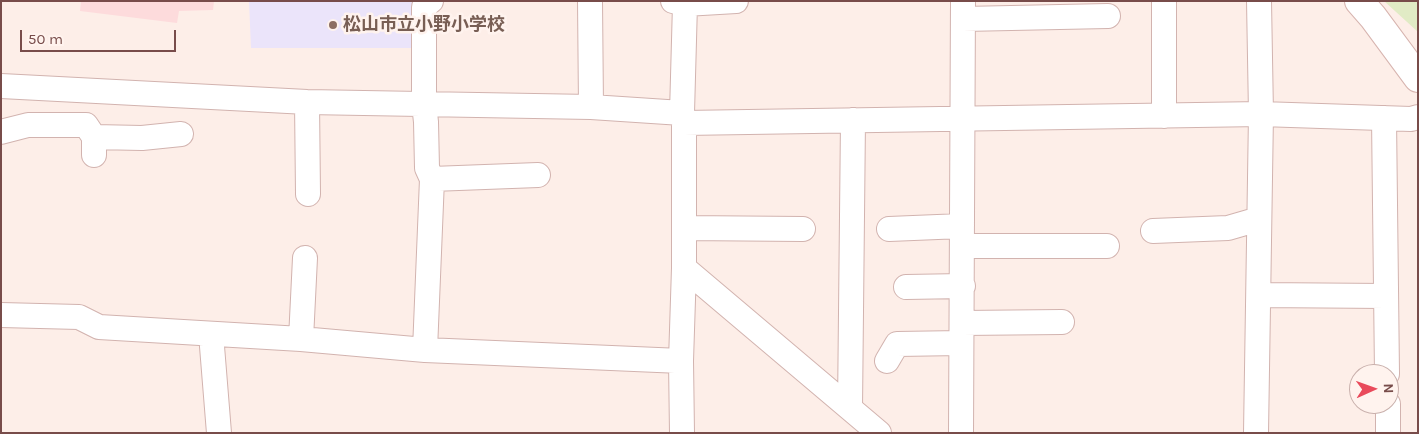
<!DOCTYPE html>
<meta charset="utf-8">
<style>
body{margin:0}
#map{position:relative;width:1419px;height:434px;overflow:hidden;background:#fdeee8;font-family:Karla,sans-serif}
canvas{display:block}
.frame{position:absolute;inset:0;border:2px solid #784c4a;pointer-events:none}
.north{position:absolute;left:1349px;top:364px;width:50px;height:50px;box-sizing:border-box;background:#fff3ee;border:1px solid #c9b0ac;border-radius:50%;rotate:88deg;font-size:14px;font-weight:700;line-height:20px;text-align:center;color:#784c4a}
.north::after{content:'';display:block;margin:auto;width:18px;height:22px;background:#e94a5b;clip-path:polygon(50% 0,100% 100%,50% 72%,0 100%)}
.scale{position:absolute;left:20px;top:30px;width:156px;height:22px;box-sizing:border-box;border:2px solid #784c4a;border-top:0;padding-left:6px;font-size:15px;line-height:18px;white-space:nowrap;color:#784c4a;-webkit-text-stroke:4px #fff3ee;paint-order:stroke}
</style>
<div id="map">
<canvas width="1419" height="434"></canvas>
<div class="frame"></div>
<div class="north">N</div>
<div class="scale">50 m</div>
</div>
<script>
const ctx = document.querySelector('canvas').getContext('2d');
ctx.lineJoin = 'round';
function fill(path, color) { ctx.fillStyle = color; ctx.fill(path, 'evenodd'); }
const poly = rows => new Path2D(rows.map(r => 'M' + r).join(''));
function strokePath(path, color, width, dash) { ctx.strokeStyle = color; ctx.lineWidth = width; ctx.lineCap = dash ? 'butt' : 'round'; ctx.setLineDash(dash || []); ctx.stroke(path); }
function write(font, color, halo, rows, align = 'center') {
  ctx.font = font + ' Karla,"Noto Sans JP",sans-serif'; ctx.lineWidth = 5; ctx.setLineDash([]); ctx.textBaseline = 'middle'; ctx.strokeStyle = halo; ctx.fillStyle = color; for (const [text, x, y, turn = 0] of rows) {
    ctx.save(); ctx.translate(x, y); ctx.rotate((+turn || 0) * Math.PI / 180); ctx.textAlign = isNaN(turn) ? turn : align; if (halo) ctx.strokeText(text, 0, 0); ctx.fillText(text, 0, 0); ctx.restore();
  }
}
const commercial = poly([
 [81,1,214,1,213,10,179,11,177,23,80,11]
]);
const education = poly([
 [249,1,420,1,413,48,251,48]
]);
const green = poly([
 [1384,1,1418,1,1418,32]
]);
const street = poly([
 [590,1,591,107],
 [673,1,685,4,682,113,684,123,684,268,681,361,682,433],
 [685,4,736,1],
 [963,19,1108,16],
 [1,86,307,102,591,107,682,113],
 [307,102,308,194],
 [1164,116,1164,1],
 [1384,118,1387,374],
 [684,123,1261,114,1411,119,1418,117],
 [1,132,28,125,86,125,94,137,94,155],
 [94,137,142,138,181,134],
 [432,179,538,175],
 [684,228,803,229],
 [889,229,962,226],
 [1153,231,1228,228,1259,219],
 [963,246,1107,246],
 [684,268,879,433],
 [906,287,963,286],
 [1259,295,1386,296],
 [1,315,79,317,99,327,301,339,425,350,681,361],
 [962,323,1062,322],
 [211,334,219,433],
 [301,339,305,258],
 [425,350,432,179,427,168,426,122,424,104,424,7,431,1],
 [887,361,897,344,961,343],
 [1388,404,1388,433],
 [850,408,853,120],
 [961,433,963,1],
 [1256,433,1261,114,1259,1]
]);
const secondary = poly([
 [1359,1,1373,17,1418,78]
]);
const markers = [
 [333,25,5,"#8d6e63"]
];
const educationNames = [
 ["松山市立小野小学校",343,25]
];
fill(commercial, '#fddbdc');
fill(education, '#ebe4fa');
fill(green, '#e1ebc5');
strokePath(street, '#d2b3af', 26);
strokePath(secondary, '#d7b4af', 30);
strokePath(street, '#fff', 24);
strokePath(secondary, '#fff', 28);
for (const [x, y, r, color] of markers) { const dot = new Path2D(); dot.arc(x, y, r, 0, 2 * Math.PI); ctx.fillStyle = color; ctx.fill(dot); strokePath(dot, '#fff3ee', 2); }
write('bold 18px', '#785e54', '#fff3ee', educationNames, 'left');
</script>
